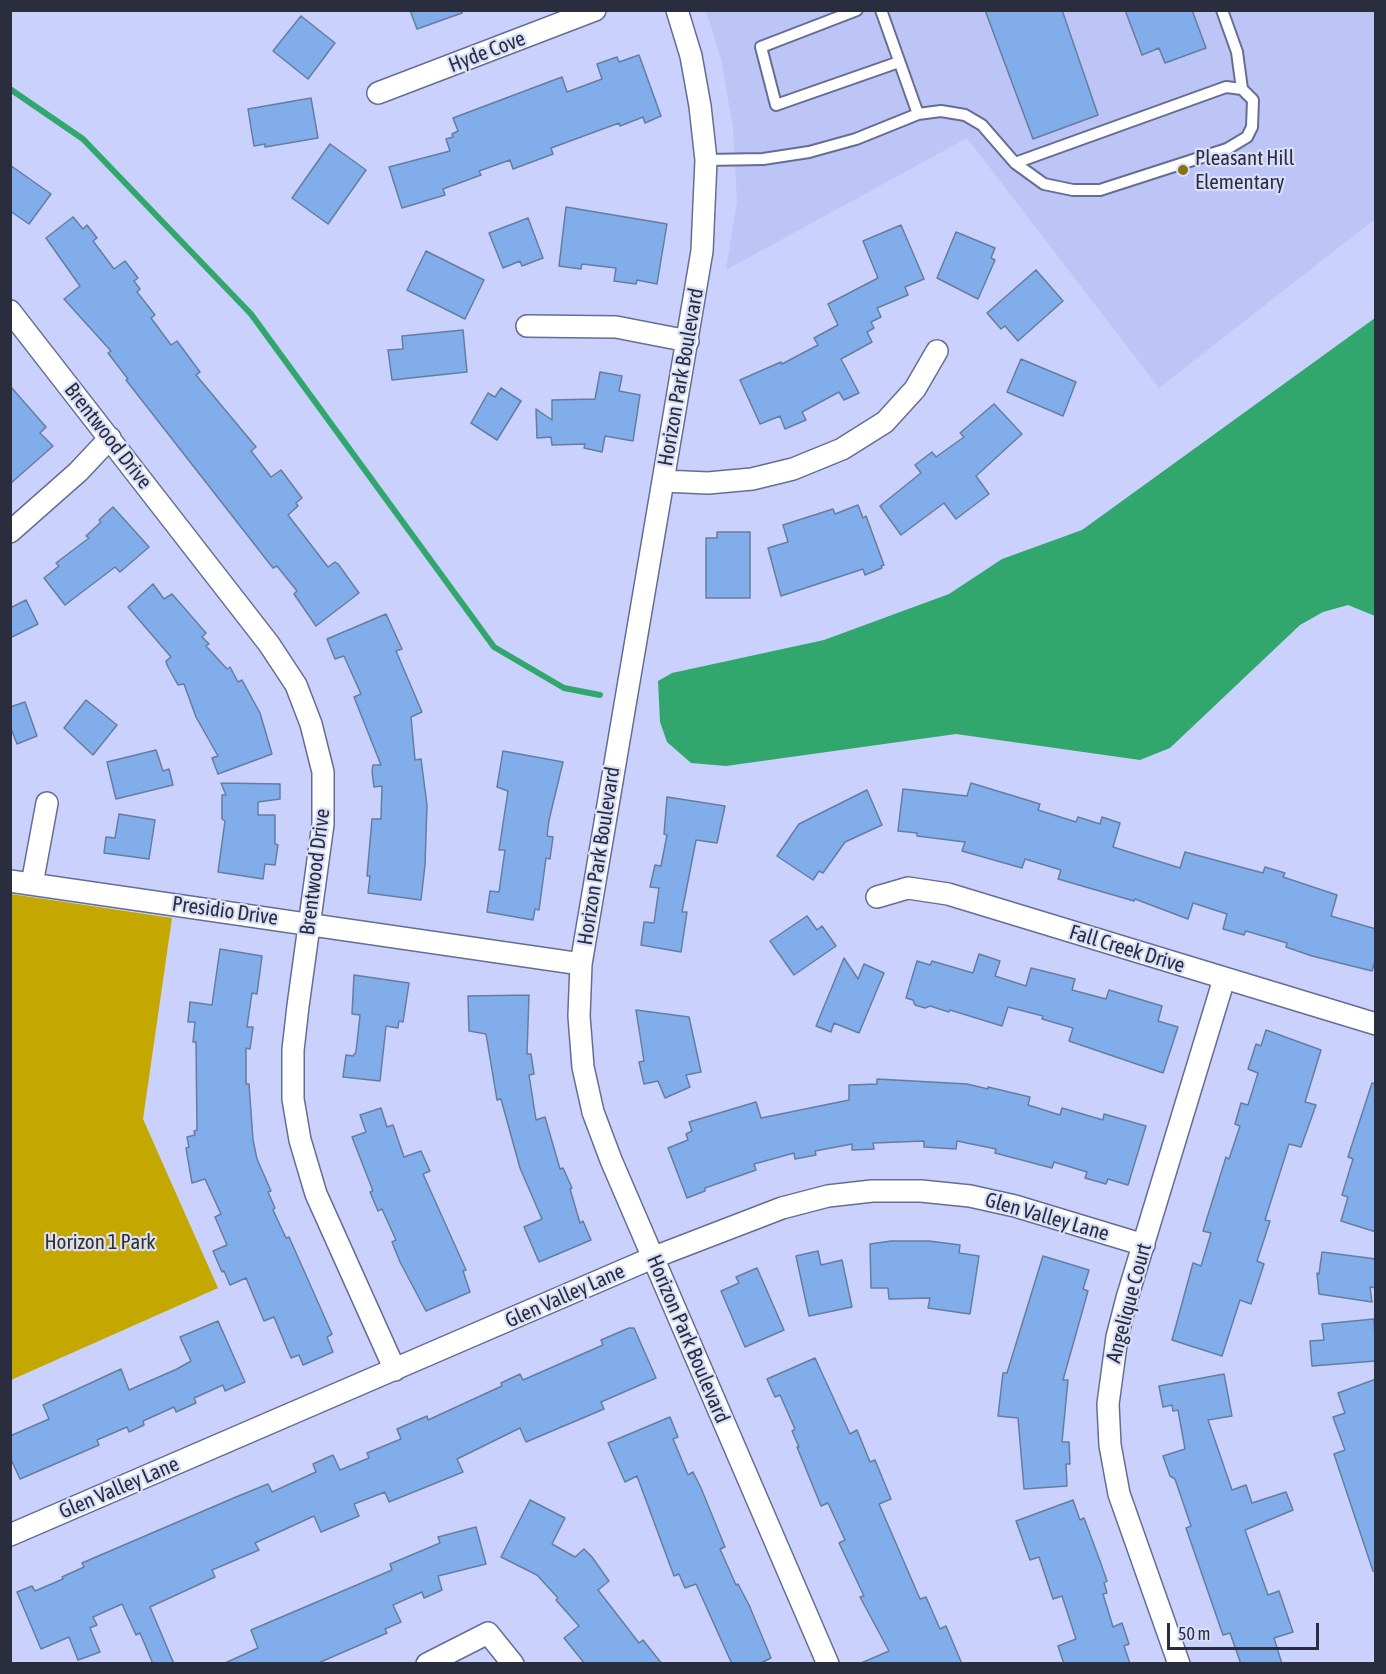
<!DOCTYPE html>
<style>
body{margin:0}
#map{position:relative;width:1386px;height:1674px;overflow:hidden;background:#c9d1fc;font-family:"Asap Condensed",sans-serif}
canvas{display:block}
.frame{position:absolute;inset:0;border:12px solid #2a2d3d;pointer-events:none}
.scale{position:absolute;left:1167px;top:1623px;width:152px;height:27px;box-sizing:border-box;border:3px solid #2a2d3d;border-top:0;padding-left:8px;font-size:18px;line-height:21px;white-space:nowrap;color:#2a2d3d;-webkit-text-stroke:4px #dadff9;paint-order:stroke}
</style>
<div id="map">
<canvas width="1386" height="1674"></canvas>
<div class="frame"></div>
<div class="scale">50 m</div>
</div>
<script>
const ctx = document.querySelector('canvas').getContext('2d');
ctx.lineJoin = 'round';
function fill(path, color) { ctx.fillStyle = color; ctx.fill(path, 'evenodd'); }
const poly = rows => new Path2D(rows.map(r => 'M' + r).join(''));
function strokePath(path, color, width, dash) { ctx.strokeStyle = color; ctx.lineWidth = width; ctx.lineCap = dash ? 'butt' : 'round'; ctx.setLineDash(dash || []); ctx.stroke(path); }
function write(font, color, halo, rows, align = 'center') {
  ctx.font = font + ' "Asap Condensed",sans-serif'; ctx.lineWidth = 4.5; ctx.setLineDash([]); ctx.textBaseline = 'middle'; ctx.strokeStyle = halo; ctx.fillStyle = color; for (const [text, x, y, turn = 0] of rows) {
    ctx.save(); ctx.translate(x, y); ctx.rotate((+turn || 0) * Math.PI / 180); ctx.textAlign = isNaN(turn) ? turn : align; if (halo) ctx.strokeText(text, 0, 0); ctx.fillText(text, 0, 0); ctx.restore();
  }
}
const built = poly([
 [706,11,1374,11,1375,219,1159,388,967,138,726,270,737,201,733,127,721,59]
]);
const green = poly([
 [11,894,172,918,143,1119,218,1288,11,1380]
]);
const water = poly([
 [1375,318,1375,616,1348,605,1323,612,1300,625,1170,748,1140,760,956,734,726,766,691,763,667,742,660,722,658,681,672,673,824,640,949,594,1002,559,1082,530]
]);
const stream = poly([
 [10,89,83,139,251,314,494,647,564,688,600,695]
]);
const building = poly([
 [410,10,462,10,462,13,417,29,410,10],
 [985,10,1062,10,1098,115,1033,139,985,10],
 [1125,10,1192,10,1206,48,1165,63,1159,48,1142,55,1125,10],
 [301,16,335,43,308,79,273,51,301,16],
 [639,55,661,116,645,123,643,117,620,126,619,123,551,148,553,154,513,169,510,160,479,171,481,175,443,189,445,195,402,208,389,167,450,151,446,139,453,137,452,134,458,131,453,118,562,77,567,92,602,79,597,64,617,57,619,62,639,55],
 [311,98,318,138,265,147,265,144,254,146,248,109,311,98],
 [330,144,366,170,328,224,292,198,330,144],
 [10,165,51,194,29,224,10,211,10,165],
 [566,207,667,224,657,284,637,280,636,284,614,281,616,268,582,264,581,269,559,266,566,207],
 [73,217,83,229,87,225,97,238,93,241,114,269,125,261,138,278,134,281,140,289,137,292,155,315,151,318,171,345,177,341,200,372,196,375,256,447,251,451,271,477,281,470,302,498,296,503,298,506,288,515,328,567,335,562,338,564,359,593,316,626,294,594,297,591,277,566,273,568,126,380,128,379,108,353,111,351,64,299,80,286,46,238,73,217],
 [528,218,543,258,522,266,520,261,503,268,489,233,528,218],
 [901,225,924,279,905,287,908,295,877,308,881,317,871,322,874,328,867,332,872,342,841,359,859,393,844,400,839,392,802,412,806,420,785,429,780,416,760,424,740,380,781,362,782,364,818,345,814,338,838,325,828,304,878,278,863,241,901,225],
 [956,232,995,248,991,258,995,260,978,299,937,278,956,232],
 [426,251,484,280,465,319,407,290,426,251],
 [1036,270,1063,301,1018,341,1005,326,1001,329,987,313,1036,270],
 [463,330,467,372,392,380,388,350,403,349,402,336,463,330],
 [1021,359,1076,382,1063,416,1007,392,1021,359],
 [600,372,622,376,619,391,640,395,633,441,605,436,602,452,584,448,585,444,552,445,551,437,537,438,536,409,552,420,552,400,595,399,600,372],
 [10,386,46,427,40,433,53,446,10,484,10,386],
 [501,388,521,401,497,440,471,423,488,393,495,397,501,388],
 [994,404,1022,434,976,476,989,494,956,519,944,503,901,535,880,506,921,473,915,465,932,452,936,457,964,437,960,433,994,404],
 [858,505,863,518,866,516,884,565,881,566,882,568,865,575,863,569,781,596,768,548,788,542,783,525,833,509,835,514,858,505],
 [113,507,149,547,120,572,115,567,65,605,44,578,59,566,56,563,89,538,86,536,101,522,99,520,113,507],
 [717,532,750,532,750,598,706,598,706,538,717,538,717,532],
 [153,584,164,599,172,594,206,633,202,637,209,644,206,646,227,669,230,667,238,682,242,680,260,713,272,754,218,774,212,758,218,756,196,717,184,684,178,685,167,665,166,661,171,657,128,607,153,584],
 [26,600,38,624,10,638,10,608,26,600],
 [386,614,402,649,396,651,422,712,411,717,415,760,421,759,427,805,425,865,421,900,368,893,370,876,367,876,372,819,381,819,382,786,374,787,372,771,373,765,381,765,354,697,361,694,344,656,335,659,327,639,386,614],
 [86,700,117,725,93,755,64,728,86,700],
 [25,702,37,736,17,744,10,726,10,707,25,702],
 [156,750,163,771,169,769,173,785,116,799,107,762,156,750],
 [503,751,563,762,549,820,547,836,553,837,550,859,546,858,539,910,535,909,533,920,487,912,490,891,499,892,505,850,499,850,508,791,497,787,503,751],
 [221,783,280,784,280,799,258,802,258,815,275,815,275,844,278,845,275,865,265,864,263,879,218,872,225,821,222,819,222,795,226,795,221,783],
 [971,783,1040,804,1038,810,1076,822,1078,817,1100,824,1102,817,1120,823,1113,847,1180,868,1185,852,1263,873,1265,867,1285,873,1283,877,1337,895,1331,916,1376,929,1376,958,1372,971,1312,956,1286,947,1287,943,1246,931,1244,935,1223,929,1227,914,1193,903,1188,919,1135,899,1134,901,1058,879,1061,870,1025,859,1022,868,962,851,965,842,917,836,917,833,898,831,903,789,967,796,971,783],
 [867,790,882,825,845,842,823,873,819,871,813,880,777,856,799,824,867,790],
 [667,797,725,806,717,843,696,840,682,912,687,912,681,952,641,945,644,922,654,923,659,888,650,887,655,865,661,866,667,835,664,834,667,797],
 [119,814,155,820,149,859,104,853,106,837,115,838,119,814],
 [807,916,817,930,822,926,836,946,794,975,770,941,807,916],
 [220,949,262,956,257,994,252,993,247,1027,253,1027,250,1049,246,1048,246,1084,249,1084,253,1140,257,1159,271,1191,268,1192,275,1208,273,1210,286,1238,289,1237,332,1334,327,1337,333,1352,303,1365,299,1355,291,1358,274,1317,264,1321,246,1278,230,1285,224,1271,222,1272,213,1251,227,1245,215,1217,221,1214,205,1179,192,1183,186,1148,189,1147,187,1137,195,1135,194,1131,197,1130,196,1042,193,1042,195,1022,188,1022,190,1002,212,1005,220,949],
 [979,954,1000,961,995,976,1026,986,1031,968,1075,979,1072,990,1106,999,1109,990,1162,1006,1158,1021,1178,1027,1163,1073,1069,1041,1073,1028,1042,1019,1043,1016,1008,1007,1002,1026,950,1010,949,1012,930,1006,925,1008,915,1005,913,1000,906,998,917,961,930,965,932,961,973,973,979,954],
 [844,958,858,979,864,964,884,973,859,1033,834,1023,831,1032,816,1026,844,958],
 [354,975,409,983,403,1022,399,1021,398,1028,386,1026,380,1081,343,1077,346,1055,353,1056,356,1052,360,1015,352,1014,354,975],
 [529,995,527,1054,531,1054,534,1074,529,1075,536,1120,545,1117,560,1169,563,1168,572,1188,570,1189,580,1223,583,1221,591,1240,539,1262,524,1227,542,1219,520,1168,501,1099,497,1100,486,1034,469,1031,468,996,529,995],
 [636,1010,689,1017,701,1072,686,1075,690,1087,665,1098,658,1081,644,1084,639,1062,644,1061,636,1010],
 [1266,1030,1321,1050,1305,1102,1316,1105,1301,1147,1289,1144,1265,1220,1270,1221,1257,1261,1264,1264,1251,1304,1240,1300,1222,1356,1172,1340,1193,1263,1201,1266,1211,1233,1203,1231,1226,1157,1229,1159,1240,1126,1235,1124,1241,1103,1248,1105,1258,1073,1248,1069,1256,1044,1261,1046,1266,1030],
 [877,1079,967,1084,988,1089,988,1087,1030,1097,1028,1105,1060,1115,1062,1108,1103,1120,1104,1114,1146,1126,1128,1185,1108,1179,1106,1184,1085,1178,1087,1172,1054,1162,1052,1168,995,1153,996,1149,957,1141,956,1149,924,1147,924,1141,873,1143,874,1149,852,1150,852,1144,815,1151,816,1155,795,1159,794,1153,754,1164,756,1170,705,1188,705,1191,687,1198,668,1148,688,1140,686,1134,692,1131,689,1122,756,1102,761,1118,849,1100,849,1085,877,1084,877,1079],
 [1372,1083,1376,1084,1376,1232,1341,1221,1348,1197,1342,1195,1353,1159,1348,1157,1372,1083],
 [381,1108,387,1127,393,1125,404,1157,421,1151,430,1171,423,1174,466,1270,463,1271,470,1292,426,1311,400,1262,392,1242,396,1240,382,1209,378,1211,370,1192,373,1191,352,1137,366,1132,360,1115,381,1108],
 [891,1241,929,1241,960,1245,959,1253,979,1256,970,1314,928,1308,930,1298,889,1299,888,1288,871,1288,870,1244,891,1241],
 [818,1251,821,1265,842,1260,852,1307,809,1316,796,1256,818,1251],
 [1322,1252,1376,1259,1376,1288,1370,1287,1372,1302,1319,1294,1317,1273,1319,1274,1322,1252],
 [1043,1256,1089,1270,1083,1289,1088,1291,1063,1380,1068,1380,1062,1442,1069,1442,1070,1464,1066,1464,1067,1486,1024,1489,1018,1418,998,1416,1003,1373,1007,1373,1043,1256],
 [757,1268,784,1330,745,1347,721,1291,739,1283,736,1277,757,1268],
 [1374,1319,1376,1361,1312,1366,1310,1341,1324,1340,1322,1324,1374,1319],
 [218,1321,245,1382,225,1391,223,1385,194,1398,196,1403,176,1412,174,1407,143,1421,144,1425,129,1432,127,1427,97,1440,99,1445,20,1479,10,1457,10,1436,49,1419,43,1405,121,1369,129,1390,177,1369,191,1361,180,1337,218,1321],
 [629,1328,634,1328,656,1378,601,1402,604,1409,526,1442,520,1428,457,1459,463,1472,389,1502,385,1492,354,1504,359,1516,321,1532,314,1516,255,1543,259,1550,212,1570,215,1577,150,1607,174,1664,153,1664,140,1633,136,1635,122,1604,93,1617,97,1625,90,1628,100,1652,78,1660,69,1637,41,1649,17,1592,32,1586,35,1591,63,1579,62,1577,84,1567,82,1563,236,1497,268,1484,272,1492,316,1472,313,1464,333,1455,340,1470,369,1458,367,1453,401,1439,397,1429,427,1416,428,1420,502,1386,501,1383,520,1374,523,1380,603,1345,601,1340,629,1328],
 [815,1358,850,1434,857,1430,870,1462,875,1460,891,1499,879,1504,920,1599,926,1597,940,1629,946,1626,962,1664,859,1664,889,1651,860,1597,864,1596,839,1543,845,1540,828,1503,821,1506,797,1447,799,1447,792,1431,795,1429,780,1395,775,1397,767,1379,815,1358],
 [1224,1374,1232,1416,1208,1420,1232,1490,1246,1485,1252,1503,1286,1492,1293,1510,1245,1530,1268,1595,1279,1591,1293,1632,1274,1638,1282,1664,1241,1664,1230,1633,1223,1635,1186,1528,1191,1526,1175,1479,1170,1476,1163,1456,1185,1449,1178,1410,1173,1411,1172,1405,1163,1407,1159,1386,1224,1374],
 [1376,1379,1376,1571,1373,1571,1334,1454,1345,1450,1333,1417,1345,1413,1338,1393,1376,1379],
 [670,1417,678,1437,673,1439,688,1475,693,1472,701,1488,725,1547,720,1549,736,1585,738,1584,749,1605,771,1658,759,1664,732,1664,696,1584,685,1588,679,1574,674,1576,637,1476,625,1482,608,1443,670,1417],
 [530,1500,565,1518,552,1544,575,1557,584,1549,592,1557,609,1581,598,1590,639,1643,643,1640,662,1664,585,1664,564,1638,579,1626,556,1600,558,1598,537,1575,501,1557,530,1500],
 [1073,1500,1080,1520,1084,1518,1100,1561,1107,1581,1104,1583,1107,1593,1103,1594,1113,1627,1122,1623,1129,1644,1124,1646,1130,1664,1064,1664,1058,1646,1076,1639,1062,1596,1053,1599,1039,1557,1030,1560,1016,1521,1073,1500],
 [476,1527,486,1564,438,1576,442,1590,424,1598,422,1592,393,1605,401,1622,385,1629,387,1633,316,1664,223,1664,258,1648,251,1630,392,1570,390,1564,440,1543,438,1537,476,1527]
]);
const lane = poly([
 [857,10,761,47,776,105,899,62],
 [881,10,918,114],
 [1222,10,1237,52,1242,89],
 [706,160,763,159,809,152,856,139,918,114,941,111,965,115,982,125,1015,163,1044,184,1073,190,1100,190,1227,149,1247,137,1252,127,1253,100,1242,89,1226,87,1015,163]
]);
const street = poly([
 [677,10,691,56,700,106,706,160,702,251,581,964,579,1016,583,1067,593,1112,611,1160,828,1664],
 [378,93,595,10],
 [10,311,269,644,296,685,311,724,323,772,323,824,298,1006,293,1050,293,1099,300,1140,316,1194,395,1370],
 [527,326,616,327,688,341],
 [663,481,708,483,752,479,793,469,842,449,885,422,915,389,937,351],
 [10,532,78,472,110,438],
 [10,881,581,964],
 [32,884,47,803],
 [877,897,908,888,948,894,1376,1024],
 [10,1535,652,1258,782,1208,828,1196,872,1191,921,1191,970,1196,1015,1206,1144,1245],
 [427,1664,488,1633,513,1664],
 [1179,1664,1119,1494,1110,1445,1108,1404,1117,1337,1127,1298,1224,979]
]);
const markers = [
 [1183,170,6,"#847213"]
];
const streetNames = [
 ["Hyde Cove",487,52,-21],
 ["Horizon Park Boulevard",681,377,-80],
 ["Brentwood Drive",108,436,52],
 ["Horizon Park Boulevard",599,856,-81],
 ["Brentwood Drive",315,872,-83],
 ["Presidio Drive",225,911,8],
 ["Fall Creek Drive",1127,949,17],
 ["Glen Valley Lane",1047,1217,16],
 ["Glen Valley Lane",565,1296,-24],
 ["Angelique Court",1129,1303,-75],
 ["Horizon Park Boulevard",688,1339,67],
 ["Glen Valley Lane",119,1488,-23]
];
const poiNames = [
 ["Pleasant Hill",1195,158],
 ["Elementary",1195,182]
];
const parkNames = [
 ["Horizon 1 Park",100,1242]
];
fill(built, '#bcc5f6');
fill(green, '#c4a800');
fill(water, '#32a76d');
strokePath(stream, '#32a76d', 6);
fill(building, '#81adeb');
strokePath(building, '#657da0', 1.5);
strokePath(lane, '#666d93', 14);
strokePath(street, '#666d93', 24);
strokePath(lane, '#fff', 10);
strokePath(street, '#fff', 21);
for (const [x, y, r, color] of markers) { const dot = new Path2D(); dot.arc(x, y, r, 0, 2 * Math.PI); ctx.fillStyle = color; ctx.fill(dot); strokePath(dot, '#dadff9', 2); }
write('21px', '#2a2d3d', '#dadff9', streetNames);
write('21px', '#2a2d3d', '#dadff9', poiNames, 'left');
write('21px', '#373119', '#dadff9', parkNames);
</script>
